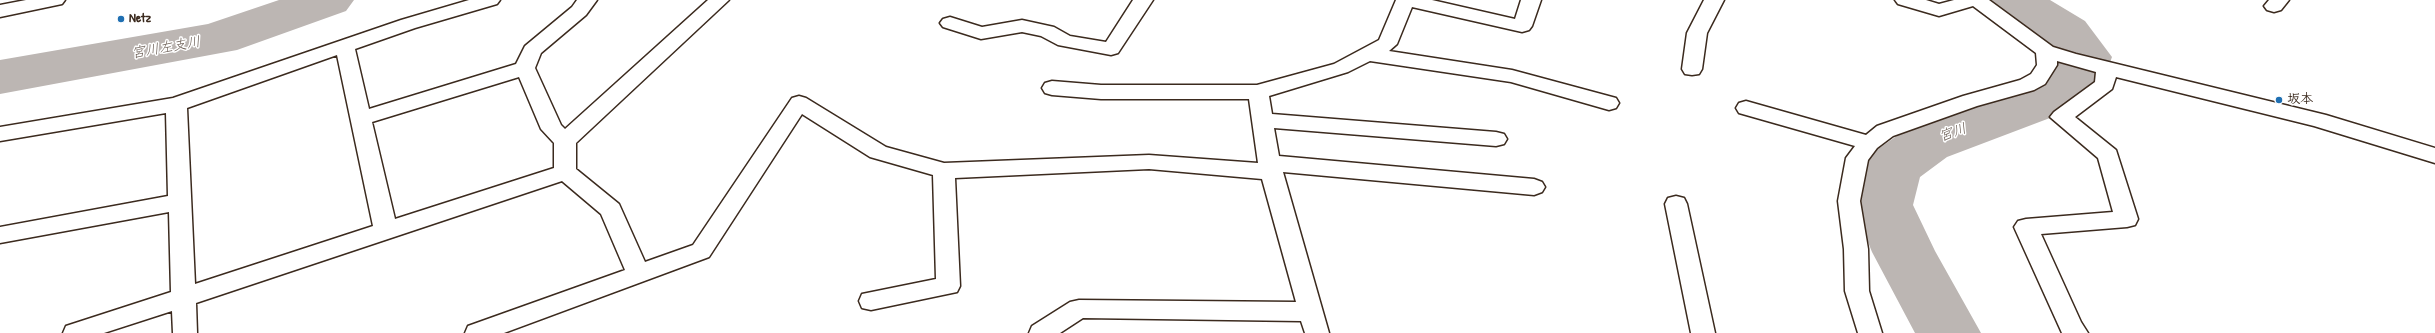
<!DOCTYPE html>
<meta charset="utf-8">
<style>
body{margin:0}
canvas{display:block;background:#fff}
</style>
<canvas width="2435" height="333"></canvas>
<script>
const ctx = document.querySelector('canvas').getContext('2d');
ctx.lineJoin = 'round';
const poly = rows => new Path2D(rows.map(r => 'M' + r).join(''));
function fill(path, color) { ctx.fillStyle = color; ctx.fill(path, 'evenodd'); }
function strokePath(path, color, width, dash) { ctx.strokeStyle = color; ctx.lineWidth = width; ctx.lineCap = dash ? 'butt' : 'round'; ctx.setLineDash(dash || []); ctx.stroke(path); }
function write(font, color, halo, rows, align = 'center') {
  ctx.font = font + ' "Patrick Hand","Klee One",sans-serif'; ctx.lineWidth = 3; ctx.setLineDash([]); ctx.textBaseline = 'middle'; ctx.strokeStyle = halo; ctx.fillStyle = color; for (const [text, x, y, turn = 0] of rows) {
    ctx.save(); ctx.translate(x, y); ctx.rotate((+turn || 0) * Math.PI / 180); ctx.textAlign = isNaN(turn) ? turn : align; if (halo) ctx.strokeText(text, 0, 0); ctx.fillText(text, 0, 0); ctx.restore();
  }
}
const river = poly([
 [279,0,354,0,346,11,237,50,0,94,0,60,208,24,279,0],
 [1988,0,2050,0,2085,21,2112,57,2103,81,2095,93,2071,110,1947,157,1920,177,1913,205,1935,251,1981,333,1915,333,1872,252,1853,205,1863,167,1872,153,1907,129,2031,84,2052,71,2058,58,2047,43,1996,11,1988,0]
]);
const minor = poly([
 [26,0,65,0,62,4,0,17,0,5,26,0],
 [469,0,500,0,497,4,415,28,355,49,369,109,516,64,525,46,572,7,577,0,597,0,586,15,541,53,535,68,561,125,565,129,708,0,729,0,576,143,576,169,619,204,645,262,693,245,792,98,799,96,806,98,886,147,944,163,1149,155,1258,163,1249,99,1101,99,1052,95,1045,93,1042,88,1045,83,1052,81,1101,85,1257,85,1334,64,1379,40,1396,0,1432,0,1515,19,1521,0,1541,0,1532,26,1529,30,1522,32,1412,7,1397,44,1389,51,1512,70,1616,98,1619,103,1616,108,1609,110,1511,82,1370,61,1348,72,1269,96,1272,114,1496,132,1504,134,1507,139,1504,144,1496,146,1274,128,1279,156,1534,179,1542,182,1545,187,1542,192,1534,195,1283,172,1329,333,1305,333,1301,321,1083,318,1060,333,1029,333,1032,326,1070,302,1079,300,1296,302,1262,179,1149,169,955,178,960,286,957,292,871,310,862,308,859,301,862,294,936,279,933,175,870,157,802,114,709,257,504,333,465,333,468,326,625,270,601,214,562,181,196,303,197,333,173,333,172,311,104,333,63,333,66,326,171,292,169,212,0,243,0,227,168,196,166,113,0,141,0,127,173,98,401,20,469,0],
 [337,55,373,226,195,284,187,108,337,55],
 [519,77,541,129,554,143,554,168,395,219,372,122,519,77],
 [1133,0,1153,0,1118,53,1111,55,1058,45,1041,36,1022,32,981,39,943,27,940,23,943,19,950,17,982,27,1022,20,1054,27,1070,36,1106,42,1133,0],
 [1704,0,1724,0,1707,33,1702,69,1699,74,1692,75,1685,74,1682,69,1687,33,1704,0],
 [1895,0,1926,0,1939,4,1954,0,1989,0,2053,47,2076,54,2326,115,2435,148,2435,163,2314,126,2116,77,2112,89,2075,117,2116,150,2138,219,2135,225,2127,227,2041,234,2081,322,2088,333,2062,333,2014,227,2018,221,2026,219,2113,212,2098,158,2050,117,2054,112,2095,82,2096,72,2057,61,2057,65,2045,84,2034,90,1977,106,1893,136,1877,148,1868,160,1860,201,1868,249,1869,291,1882,333,1858,333,1845,291,1844,249,1838,201,1846,158,1855,146,1739,113,1736,108,1739,103,1746,101,1866,135,1877,126,1963,96,2020,80,2031,74,2037,65,2036,53,1973,6,1939,16,1898,4,1895,0],
 [2269,0,2289,0,2281,10,2274,12,2267,10,2264,6,2269,0],
 [1676,196,1684,198,1687,204,1715,333,1691,333,1665,204,1668,198,1676,196]
]);
const markers = [
 [121,19,4,"#1f6fb2"],
 [2279,100,4,"#1f6fb2"]
];
const poiNames = [
 ["Netz",129,19],
 ["坂本",2287,100]
];
const waterNames = [
 ["宮川左支川",166,48,-10],
 ["宮川",1953,133,-20]
];
fill(river, '#bcb6b3');
strokePath(minor, '#3b2a1e', 3);
fill(minor, '#fff');
for (const [x, y, r, color] of markers) { const dot = new Path2D(); dot.arc(x, y, r, 0, 2 * Math.PI); ctx.fillStyle = color; ctx.fill(dot); strokePath(dot, '#fff', 1.5); }
write('bold 13px', '#3b2a1e', '#fff', poiNames, 'left');
write('italic 14px', '#685b52', '#fff', waterNames);
</script>
